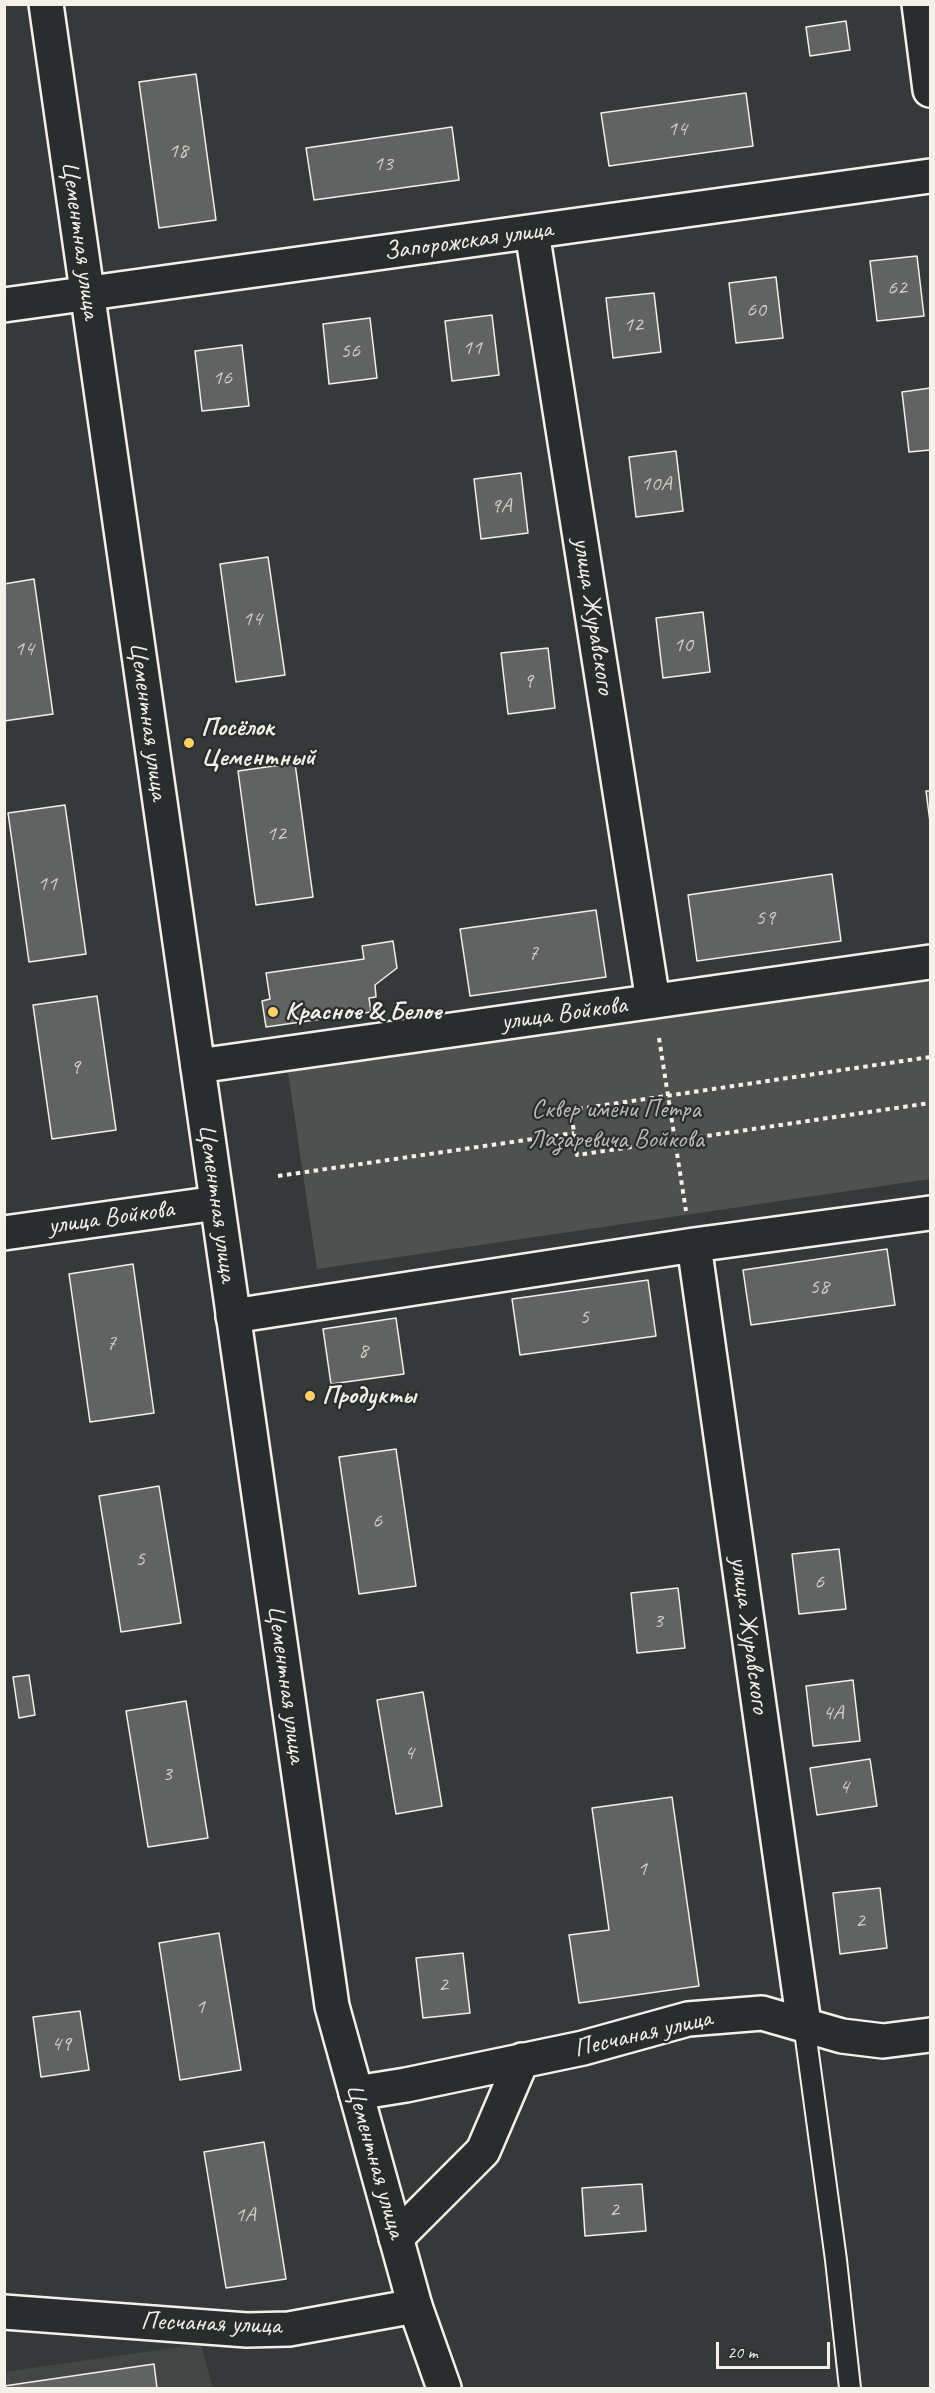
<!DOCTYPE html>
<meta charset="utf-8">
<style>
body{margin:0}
#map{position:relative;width:935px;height:2393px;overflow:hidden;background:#363939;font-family:Caveat,sans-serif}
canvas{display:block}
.frame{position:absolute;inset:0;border:6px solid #f4f1e8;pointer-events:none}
.scale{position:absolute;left:716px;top:2342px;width:114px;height:27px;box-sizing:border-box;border:3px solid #f4f1e8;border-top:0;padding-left:8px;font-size:18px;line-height:21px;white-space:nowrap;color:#f4f1e8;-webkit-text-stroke:4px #2a2d2e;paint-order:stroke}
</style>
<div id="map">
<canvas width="935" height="2393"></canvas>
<div class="frame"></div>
<div class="scale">20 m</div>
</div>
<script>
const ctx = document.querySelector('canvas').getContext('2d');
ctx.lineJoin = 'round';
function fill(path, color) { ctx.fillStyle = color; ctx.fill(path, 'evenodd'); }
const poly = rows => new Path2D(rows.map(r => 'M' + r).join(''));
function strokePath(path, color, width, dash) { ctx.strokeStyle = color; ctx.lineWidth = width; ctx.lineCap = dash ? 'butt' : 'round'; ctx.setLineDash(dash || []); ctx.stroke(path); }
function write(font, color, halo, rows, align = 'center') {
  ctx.font = font + ' Caveat,sans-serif'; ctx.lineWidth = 4.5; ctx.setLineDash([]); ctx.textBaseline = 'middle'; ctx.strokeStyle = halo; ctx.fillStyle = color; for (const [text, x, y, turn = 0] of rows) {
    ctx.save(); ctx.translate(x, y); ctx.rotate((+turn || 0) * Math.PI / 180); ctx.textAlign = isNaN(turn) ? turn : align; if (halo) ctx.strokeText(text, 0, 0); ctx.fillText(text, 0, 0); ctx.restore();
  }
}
const built = poly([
 [201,2344,213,2388,5,2388,4,2372]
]);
const green = poly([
 [930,978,930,1179,317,1269,288,1072]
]);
const building = poly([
 [846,21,850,50,810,56,806,27,846,21],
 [196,74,216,220,159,228,139,82,196,74],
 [746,93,753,146,609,166,601,113,746,93],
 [452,127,459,180,314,200,306,148,452,127],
 [917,256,924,316,877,321,870,261,917,256],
 [776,277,783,338,736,343,729,283,776,277],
 [654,293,661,352,613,358,606,298,654,293],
 [492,315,499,375,452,381,445,321,492,315],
 [370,318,377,378,329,384,323,324,370,318],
 [242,345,249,406,202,411,195,351,242,345],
 [930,388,930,450,909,452,902,392,930,388],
 [676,451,683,511,636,517,629,457,676,451],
 [521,473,528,533,481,539,474,479,521,473],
 [268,557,285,675,236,682,220,564,268,557],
 [34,579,53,714,4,721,4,584,34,579],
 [703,612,710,672,663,678,656,618,703,612],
 [548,648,555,708,508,714,501,653,548,648],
 [295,763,313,897,256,905,238,771,295,763],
 [926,791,930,791,930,822,926,791],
 [65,805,86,954,29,962,8,813,65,805],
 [832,874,841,941,697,961,688,895,832,874],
 [596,910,606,977,470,996,460,929,596,910],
 [393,941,397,968,375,985,376,997,369,998,371,1012,266,1027,262,1001,270,999,266,973,364,959,362,946,393,941],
 [97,996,116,1130,52,1139,33,1005,97,996],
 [887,1249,895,1305,751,1325,743,1270,887,1249],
 [133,1264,154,1413,90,1422,69,1274,133,1264],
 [648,1280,656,1336,520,1355,512,1299,648,1280],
 [396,1318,404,1374,331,1384,323,1329,396,1318],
 [396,1449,416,1586,359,1594,339,1457,396,1449],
 [159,1486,181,1623,121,1632,99,1496,159,1486],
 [839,1549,846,1609,799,1614,792,1554,839,1549],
 [678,1588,685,1648,637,1653,631,1593,678,1588],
 [29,1675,35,1715,19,1718,13,1677,29,1675],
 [853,1680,860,1741,813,1746,806,1686,853,1680],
 [423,1692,442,1806,396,1814,377,1700,423,1692],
 [186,1701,208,1838,148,1847,126,1711,186,1701],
 [870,1759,877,1806,817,1815,810,1768,870,1759],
 [672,1797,699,1986,579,2003,569,1935,609,1930,592,1808,672,1797],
 [880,1888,887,1948,840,1954,833,1893,880,1888],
 [219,1933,241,2070,180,2080,159,1943,219,1933],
 [463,1953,470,2013,423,2018,416,1958,463,1953],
 [80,2011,89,2070,41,2077,33,2017,80,2011],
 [264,2142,286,2279,226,2288,204,2152,264,2142],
 [642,2184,646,2231,585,2236,582,2188,642,2184],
 [154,2364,157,2388,4,2388,4,2386,154,2364]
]);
const path = poly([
 [659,1038,686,1211],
 [930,1057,571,1110,577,1155,930,1103],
 [278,1176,574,1133]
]);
const lane = poly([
 [804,2024,836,2260,850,2388]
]);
const street = poly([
 [919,4,930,90],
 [532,232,653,1001],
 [4,305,930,176],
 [198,1066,930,962],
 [4,1233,217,1203],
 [694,1245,804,2024],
 [233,1316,694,1245,930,1213],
 [356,2093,406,2085,583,2048,688,2019,762,2013,842,2036,883,2041,930,2035],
 [396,2238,483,2151,522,2060],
 [4,2312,247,2330,289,2329,415,2306]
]);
const primary = poly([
 [46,4,332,2006,415,2306,444,2388]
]);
const markers = [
 [189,743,6,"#ffd166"],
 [273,1012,6,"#ffd166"],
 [310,1396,6,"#ffd166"]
];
const numberNames = [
 ["14",677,129],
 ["18",178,151],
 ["13",383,164],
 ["62",897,288],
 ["60",756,310],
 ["12",633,325],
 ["11",472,348],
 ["56",350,351],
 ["16",222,378],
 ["10А",656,484],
 ["9А",501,506],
 ["14",252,619],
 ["10",683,645],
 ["14",24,649],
 ["9",528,681],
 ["12",276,834],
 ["11",47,884],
 ["59",765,918],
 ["7",533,953],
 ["9",75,1067],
 ["58",819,1287],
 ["5",584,1317],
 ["7",111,1343],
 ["8",363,1351],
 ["6",377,1521],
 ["5",140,1559],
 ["6",819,1582],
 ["3",658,1621],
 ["4А",833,1713],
 ["4",409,1753],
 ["3",167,1774],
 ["4",844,1787],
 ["1",642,1869],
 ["2",860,1921],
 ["2",443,1985],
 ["1",200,2007],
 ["49",61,2044],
 ["2",614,2210],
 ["1А",245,2215]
];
const streetNames = [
 ["Цементная улица",80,240,82],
 ["Запорожская улица",468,241,-8],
 ["улица Журавского",593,616,81],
 ["Цементная улица",148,721,82],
 ["улица Войкова",564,1014,-8],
 ["Цементная улица",217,1203,82],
 ["улица Войкова",111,1218,-8],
 ["улица Журавского",749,1635,82],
 ["Цементная улица",286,1684,82],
 ["Песчаная улица",643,2034,-13],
 ["Цементная улица",375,2161,74],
 ["Песчаная улица",211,2324,2]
];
const poiNames = [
 ["Посёлок",201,728],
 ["Цементный",201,758],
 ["Красное & Белое",285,1012],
 ["Продукты",322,1396]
];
const parkNames = [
 ["Сквер имени Петра",616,1110],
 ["Лазаревича Войкова",616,1140]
];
fill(built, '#434645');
fill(green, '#4e514f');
fill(building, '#616362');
strokePath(building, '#f4f1e8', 1.5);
strokePath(lane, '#f4f1e8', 24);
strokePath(street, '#f4f1e8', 38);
strokePath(primary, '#f4f1e8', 38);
strokePath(path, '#f4f1e8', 4, [4.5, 4.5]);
strokePath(lane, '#2a2d2e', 20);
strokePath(street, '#2a2d2e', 33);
strokePath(primary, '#2a2d2e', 33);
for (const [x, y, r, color] of markers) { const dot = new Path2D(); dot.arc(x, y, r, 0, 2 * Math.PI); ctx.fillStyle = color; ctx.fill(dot); strokePath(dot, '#2a2d2e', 2); }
write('22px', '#cfcec6', null, numberNames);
write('26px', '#f4f1e8', '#2a2d2e', streetNames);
write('bold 26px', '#f4f1e8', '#2a2d2e', poiNames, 'left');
write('26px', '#bab9b2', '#2a2d2e', parkNames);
</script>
